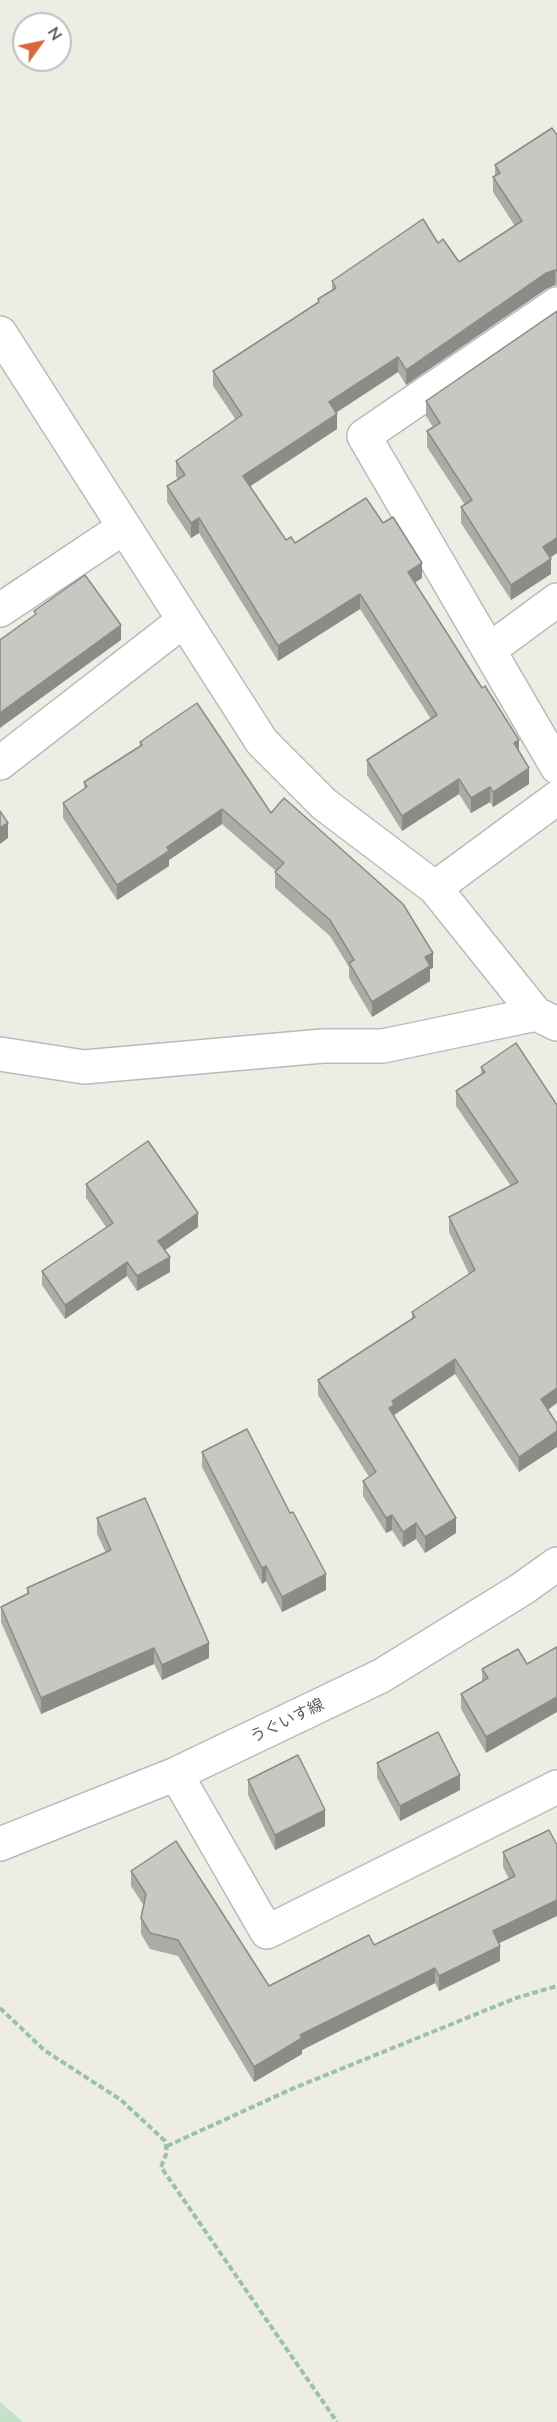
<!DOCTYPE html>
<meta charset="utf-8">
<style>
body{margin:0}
#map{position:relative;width:557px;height:2422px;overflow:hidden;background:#edede4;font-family:Mulish,sans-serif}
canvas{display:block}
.north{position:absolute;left:12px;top:12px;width:60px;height:60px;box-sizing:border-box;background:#fff;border:2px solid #bebfc1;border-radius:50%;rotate:57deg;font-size:16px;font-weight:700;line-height:24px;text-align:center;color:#5c5e63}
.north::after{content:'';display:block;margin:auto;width:21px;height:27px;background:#d86740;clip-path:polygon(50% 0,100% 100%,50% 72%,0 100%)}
</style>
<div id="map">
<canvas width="557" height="2422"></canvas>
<div class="north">N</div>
</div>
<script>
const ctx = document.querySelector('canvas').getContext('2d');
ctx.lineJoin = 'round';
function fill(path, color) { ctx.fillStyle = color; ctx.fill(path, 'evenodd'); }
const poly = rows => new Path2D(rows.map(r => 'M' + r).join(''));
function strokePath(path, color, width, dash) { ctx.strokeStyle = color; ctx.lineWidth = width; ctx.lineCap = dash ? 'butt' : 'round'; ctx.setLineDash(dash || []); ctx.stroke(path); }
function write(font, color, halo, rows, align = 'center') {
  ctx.font = font + ' Mulish,"Noto Sans JP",sans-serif'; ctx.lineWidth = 4.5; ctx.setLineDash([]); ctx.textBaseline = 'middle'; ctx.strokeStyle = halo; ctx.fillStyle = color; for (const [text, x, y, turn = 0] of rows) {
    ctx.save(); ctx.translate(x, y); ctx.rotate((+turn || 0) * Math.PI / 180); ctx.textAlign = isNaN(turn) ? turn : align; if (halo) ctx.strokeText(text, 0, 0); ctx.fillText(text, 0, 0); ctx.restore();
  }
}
const green = poly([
 [0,2402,23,2422,0,2422]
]);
const path = poly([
 [0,2008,44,2050,121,2100,165,2141,167,2152,161,2167,337,2422],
 [167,2146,294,2088,516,1998,557,1986]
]);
const minor = poly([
 [557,304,364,436,557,767],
 [0,333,262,742,324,804,435,888,536,1014,557,1024],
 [0,610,123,528],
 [489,650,557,600],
 [0,763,183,621],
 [435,888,557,798],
 [0,1054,84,1067,323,1046,383,1046,536,1014],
 [176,1774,267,1932,557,1787],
 [0,1844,176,1774,381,1676,522,1589,557,1564]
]);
const wall = poly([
 [557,135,557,286,555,285,546,289,406,385,398,372,336,413,337,429,250,486,286,540,295,543,383,523,422,578,415,583,519,751,529,784,493,807,490,802,471,813,459,794,402,831,367,775,367,760,431,719,360,609,278,661,199,533,191,538,167,502,167,486,178,479,176,476,176,461,236,420,213,386,213,371,318,303,318,299,332,291,332,281,438,243,459,262,515,226,493,192,493,177,495,176,495,165],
 [557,311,557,553,550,558,551,574,511,600,461,523,461,507,465,505,427,447,427,431,433,427,426,416,426,401],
 [140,742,271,813,433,968,430,969,430,981,372,1017,349,978,349,967,330,936,275,888,275,872,276,871,222,824,169,860,169,866,117,900,63,818,63,803,84,789,84,782,140,746],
 [516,1043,548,1410,519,1472,455,1374,394,1415,394,1417,456,1533,425,1553,416,1539,403,1547,392,1530,386,1533,363,1496,363,1481,369,1477,318,1395,318,1380,412,1319,412,1312,469,1274,449,1232,449,1217,511,1186,456,1106,456,1091,481,1075,481,1067],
 [86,1184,198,1227,165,1250,170,1272,137,1291,127,1276,65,1319,42,1285,42,1271,106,1227,86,1198],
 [202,1452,326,1590,282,1612,266,1581,262,1584,202,1467],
 [97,1518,209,1658,162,1680,154,1664,41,1714,1,1622,1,1607,27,1595,27,1588,106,1553,97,1534],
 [518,1649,486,1753,461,1709,461,1694,482,1682,482,1669],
 [377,1763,460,1790,400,1821,377,1778],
 [248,1780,325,1826,275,1850,248,1795],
 [557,1845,557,1916,499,1943,500,1961,439,1991,435,1983,302,2050,302,2054,254,2082,178,1956,150,1949,141,1934,141,1918,144,1906,131,1886,131,1871,269,1986,374,1945,509,1879,503,1867,503,1852]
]);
const shadedWall = poly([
 [555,270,555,285,546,289,406,385,406,370,546,273],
 [398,357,398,372,329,417,329,402],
 [337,414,337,429,243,491,243,476],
 [199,518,199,533,191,538,191,523],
 [557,538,557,553,543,562,543,547],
 [551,559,551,574,511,600,511,585],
 [422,563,422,578,408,587,408,572],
 [360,594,360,609,278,661,278,646],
 [121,625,121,640,0,728,0,713],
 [519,740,519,755,514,743],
 [529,768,529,784,493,807,493,792],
 [459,779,459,794,402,831,402,816],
 [490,787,490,802,471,813,471,798],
 [222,809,222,824,169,860,169,866,117,900,117,885,167,847],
 [8,823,8,838,0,844,0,828],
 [433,953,433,968,430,969,430,981,372,1017,372,1002,425,957],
 [198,1213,198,1227,158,1255,158,1241],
 [170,1257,170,1272,137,1291,137,1276],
 [127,1262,127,1276,65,1319,65,1305],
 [455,1359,455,1374,394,1415,394,1420,389,1408,392,1401],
 [557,1388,557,1403,541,1415,541,1399],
 [557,1431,557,1447,519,1472,519,1457],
 [392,1515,392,1530,386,1533,386,1518],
 [456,1518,456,1533,425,1553,425,1537],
 [416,1523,416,1539,403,1547,403,1532],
 [266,1566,266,1581,262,1584,262,1568],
 [326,1574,326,1590,282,1612,282,1597],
 [209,1643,209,1658,162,1680,162,1665],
 [154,1648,154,1664,41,1714,41,1698],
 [557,1697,557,1712,486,1753,486,1737],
 [460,1775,460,1790,400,1821,400,1806],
 [325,1810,325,1826,275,1850,275,1835],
 [557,1900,557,1916,493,1946,493,1931],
 [500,1946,500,1961,439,1991,439,1976],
 [435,1968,435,1983,302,2050,302,2054,254,2082,254,2067,300,2035]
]);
const building = poly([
 [552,128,557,135,557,271,555,270,546,273,406,370,398,357,329,402,337,414,243,476,286,540,291,537,295,543,366,498,383,523,393,517,422,563,408,572,482,688,485,686,519,740,514,743,529,768,493,792,490,787,471,798,459,779,402,816,367,760,437,715,360,594,278,646,199,518,191,523,167,486,185,475,176,461,242,415,213,371,319,302,318,299,336,288,332,281,423,219,438,243,443,239,459,262,522,221,493,177,500,173,495,165,552,128],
 [557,311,557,538,543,547,551,559,511,585,461,507,472,500,427,431,440,423,426,401,557,311],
 [85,575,121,625,0,713,0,640,36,614,34,611,85,575],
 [197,703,271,813,284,798,403,904,433,953,425,957,430,966,372,1002,349,963,354,960,330,920,275,872,284,863,222,809,167,847,169,851,117,885,63,803,87,787,84,782,142,745,140,742,197,703],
 [0,811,8,823,0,828,0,811],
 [516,1043,557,1105,557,1388,541,1399,557,1424,557,1431,519,1457,455,1359,392,1401,394,1405,389,1408,456,1518,425,1537,416,1523,403,1532,392,1515,386,1518,363,1481,376,1472,318,1380,415,1317,412,1312,475,1270,449,1217,518,1182,456,1091,485,1072,481,1067,516,1043],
 [148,1141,198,1213,158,1241,170,1257,137,1276,127,1262,65,1305,42,1271,113,1223,86,1184,148,1141],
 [247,1429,290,1513,293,1512,326,1574,282,1597,266,1566,262,1568,202,1452,247,1429],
 [145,1498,209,1643,162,1665,154,1648,41,1698,1,1607,29,1593,27,1588,111,1550,97,1518,145,1498],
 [557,1647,557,1697,486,1737,461,1694,488,1678,482,1669,518,1649,527,1664,557,1647],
 [438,1732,460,1775,400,1806,377,1763,438,1732],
 [298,1755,325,1810,275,1835,248,1780,298,1755],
 [549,1830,557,1845,557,1900,493,1931,500,1946,439,1976,435,1968,300,2035,302,2038,254,2067,178,1940,150,1933,141,1918,146,1894,131,1871,176,1841,269,1986,369,1935,374,1945,515,1876,503,1852,549,1830]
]);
const streetNames = [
 ["うぐいす線",287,1721,-26]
];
fill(green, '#c3e2c9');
strokePath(minor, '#b9babf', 36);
strokePath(path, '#9cc0ad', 4, [6, 3]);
strokePath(minor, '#fff', 33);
fill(wall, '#adaba6');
fill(shadedWall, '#8d8b87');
fill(building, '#c9c7c1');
strokePath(building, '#8d8b87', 1.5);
write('16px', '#5c5e63', '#fff', streetNames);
</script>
